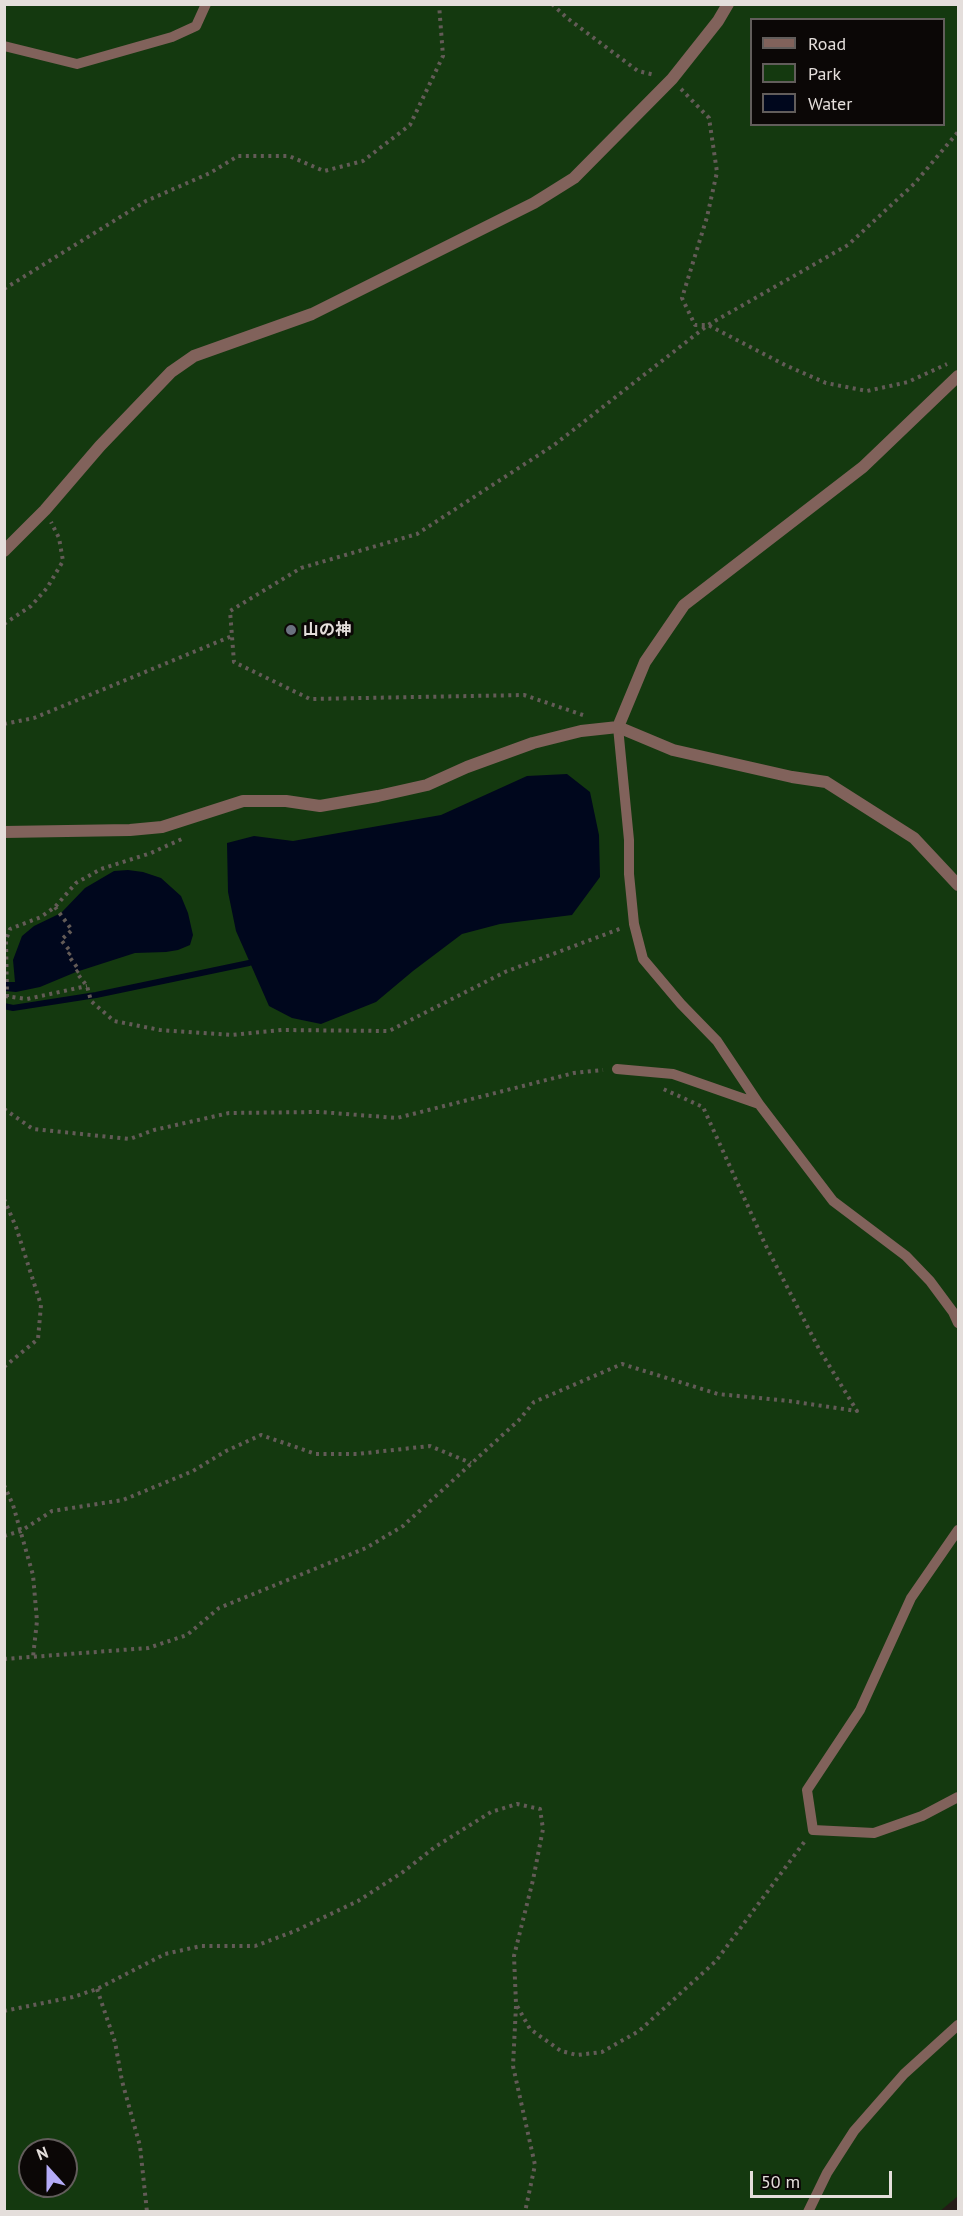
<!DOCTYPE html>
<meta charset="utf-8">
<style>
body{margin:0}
#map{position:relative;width:963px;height:2216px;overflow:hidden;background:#241c17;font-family:"PT Sans",sans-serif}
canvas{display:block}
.frame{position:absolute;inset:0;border:6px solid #e4dedb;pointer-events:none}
.legend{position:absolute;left:750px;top:18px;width:195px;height:108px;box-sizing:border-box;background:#0b0706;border:2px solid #625d5b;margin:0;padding:8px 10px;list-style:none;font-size:18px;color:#e4dedb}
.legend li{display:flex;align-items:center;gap:12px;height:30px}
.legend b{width:30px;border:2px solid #625d5b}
.north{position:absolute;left:18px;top:2138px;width:60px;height:60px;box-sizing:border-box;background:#0b0706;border:2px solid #625d5b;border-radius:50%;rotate:339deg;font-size:16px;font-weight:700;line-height:24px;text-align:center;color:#e4dedb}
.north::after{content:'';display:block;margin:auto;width:21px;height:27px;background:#b5acf8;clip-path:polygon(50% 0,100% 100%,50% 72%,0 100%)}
.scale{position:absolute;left:750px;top:2171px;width:142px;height:27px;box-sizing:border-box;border:3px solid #e4dedb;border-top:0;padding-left:8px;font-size:18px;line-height:21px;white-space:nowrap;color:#e4dedb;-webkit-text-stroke:4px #0b0706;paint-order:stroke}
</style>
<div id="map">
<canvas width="963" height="2216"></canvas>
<div class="frame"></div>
<ul class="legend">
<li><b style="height:8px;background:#81625b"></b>Road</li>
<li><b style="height:16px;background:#14390f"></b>Park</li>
<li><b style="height:16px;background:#00071d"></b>Water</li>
</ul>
<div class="north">N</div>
<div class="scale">50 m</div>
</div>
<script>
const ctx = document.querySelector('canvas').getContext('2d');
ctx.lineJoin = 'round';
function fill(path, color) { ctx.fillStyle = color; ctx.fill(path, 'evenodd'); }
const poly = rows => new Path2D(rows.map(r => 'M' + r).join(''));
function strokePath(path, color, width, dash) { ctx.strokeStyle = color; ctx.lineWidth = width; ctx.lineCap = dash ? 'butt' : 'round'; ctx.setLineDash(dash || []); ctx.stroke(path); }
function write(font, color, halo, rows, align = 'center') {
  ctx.font = font + ' "PT Sans","Noto Sans JP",sans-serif'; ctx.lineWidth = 6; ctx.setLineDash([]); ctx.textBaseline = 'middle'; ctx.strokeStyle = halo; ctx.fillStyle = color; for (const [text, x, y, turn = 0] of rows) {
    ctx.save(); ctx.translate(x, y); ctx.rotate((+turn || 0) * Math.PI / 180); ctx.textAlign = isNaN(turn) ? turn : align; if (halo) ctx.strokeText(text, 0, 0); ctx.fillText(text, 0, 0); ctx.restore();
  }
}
const green = poly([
 [5,5,958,5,958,2196,939,2212,5,2212],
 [752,20,944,20,944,124,752,124],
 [30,2150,66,2150,66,2186,30,2186]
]);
const water = poly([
 [567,774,590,792,599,835,600,877,572,915,500,924,462,934,413,971,376,1002,321,1024,292,1018,269,1006,236,931,228,892,227,843,254,836,293,841,441,815,527,776],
 [128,870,143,872,161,878,181,896,188,913,193,935,190,945,178,950,166,952,135,953,76,972,40,987,16,992,5,991,5,982,15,982,13,960,22,936,34,926,61,913,85,888,114,871]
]);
const stream = poly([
 [4,1006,13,1008,96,995,249,963]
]);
const path = poly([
 [552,4,567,18,638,71,655,75],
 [681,89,709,118,717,172,707,217,682,298,695,325,708,325,785,365,826,383,867,391,908,382,947,364],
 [4,289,146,201,210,173,238,156,289,156,324,171,363,161,410,125,443,56,439,4],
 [4,624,31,606,47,588,63,561,59,538,51,522],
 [583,715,524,695,310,699,234,662,230,611,301,568,417,534,554,445,708,325,848,245,914,184,958,132],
 [4,724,34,718,232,636],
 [55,907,72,930,61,940,71,952,68,955,79,970,76,972,87,986,91,1001,114,1021,160,1030,232,1035,282,1030,389,1031,505,972,622,928],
 [5,996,27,999,87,986],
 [7,997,6,940,10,929,41,917,55,907,76,883,101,869,151,853,184,838],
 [4,1109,33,1129,130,1139,154,1130,229,1113,320,1112,397,1118,574,1073,603,1070],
 [4,1199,16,1227,41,1305,38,1339,4,1367],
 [4,1485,13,1505,33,1575,37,1621,33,1657],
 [4,1536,21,1531,52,1511,123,1500,193,1471,226,1451,261,1435,316,1454,357,1454,430,1446,471,1463],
 [4,1659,148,1648,187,1635,219,1608,366,1548,403,1526,519,1420,534,1402,622,1364,718,1394,789,1401,857,1411,819,1349,765,1244,703,1107,661,1088],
 [97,1989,115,2042,122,2081,140,2146,147,2212],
 [516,2006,513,2066,535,2165,525,2212],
 [4,2011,73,1997,97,1989,165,1954,201,1946,255,1946,295,1931,358,1901,403,1872,435,1847,491,1812,517,1804,540,1809,543,1829,533,1880,514,1956,516,2004,530,2029,561,2051,577,2055,602,2052,639,2031,716,1961,805,1841]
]);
const service = poly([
 [4,46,77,64,172,37,196,26,206,4],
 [617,1069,673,1074,759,1104,717,1041,681,1004,643,959,634,924,629,874,629,840,618,727],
 [759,1104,833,1201,906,1256,930,1281,953,1312,958,1323],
 [958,1530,911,1598,860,1710,807,1790,813,1830,874,1833,922,1816,958,1797],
 [808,2212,827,2173,854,2131,904,2074,958,2025]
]);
const minor = poly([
 [4,551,45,510,100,446,171,372,194,356,312,314,534,203,574,178,672,79,718,21,728,4],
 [618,727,645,662,684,605,863,467,958,376],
 [4,832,130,830,162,827,243,801,286,801,320,806,378,796,427,785,467,767,533,743,581,731,618,727,673,750,792,777,826,782,914,838,958,885]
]);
const markers = [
 [291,630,6,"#6b7280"]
];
const poiNames = [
 ["山の神",303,630]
];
fill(green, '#14390f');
fill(water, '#00071d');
strokePath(stream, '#00071d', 6);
strokePath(path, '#635b57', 4, [3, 4.5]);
strokePath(service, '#81625b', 10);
strokePath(minor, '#81625b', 12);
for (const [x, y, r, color] of markers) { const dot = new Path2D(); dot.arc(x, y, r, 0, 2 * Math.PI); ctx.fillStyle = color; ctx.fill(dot); strokePath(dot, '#0b0706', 2); }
write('bold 16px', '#e4dedb', '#0b0706', poiNames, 'left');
</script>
